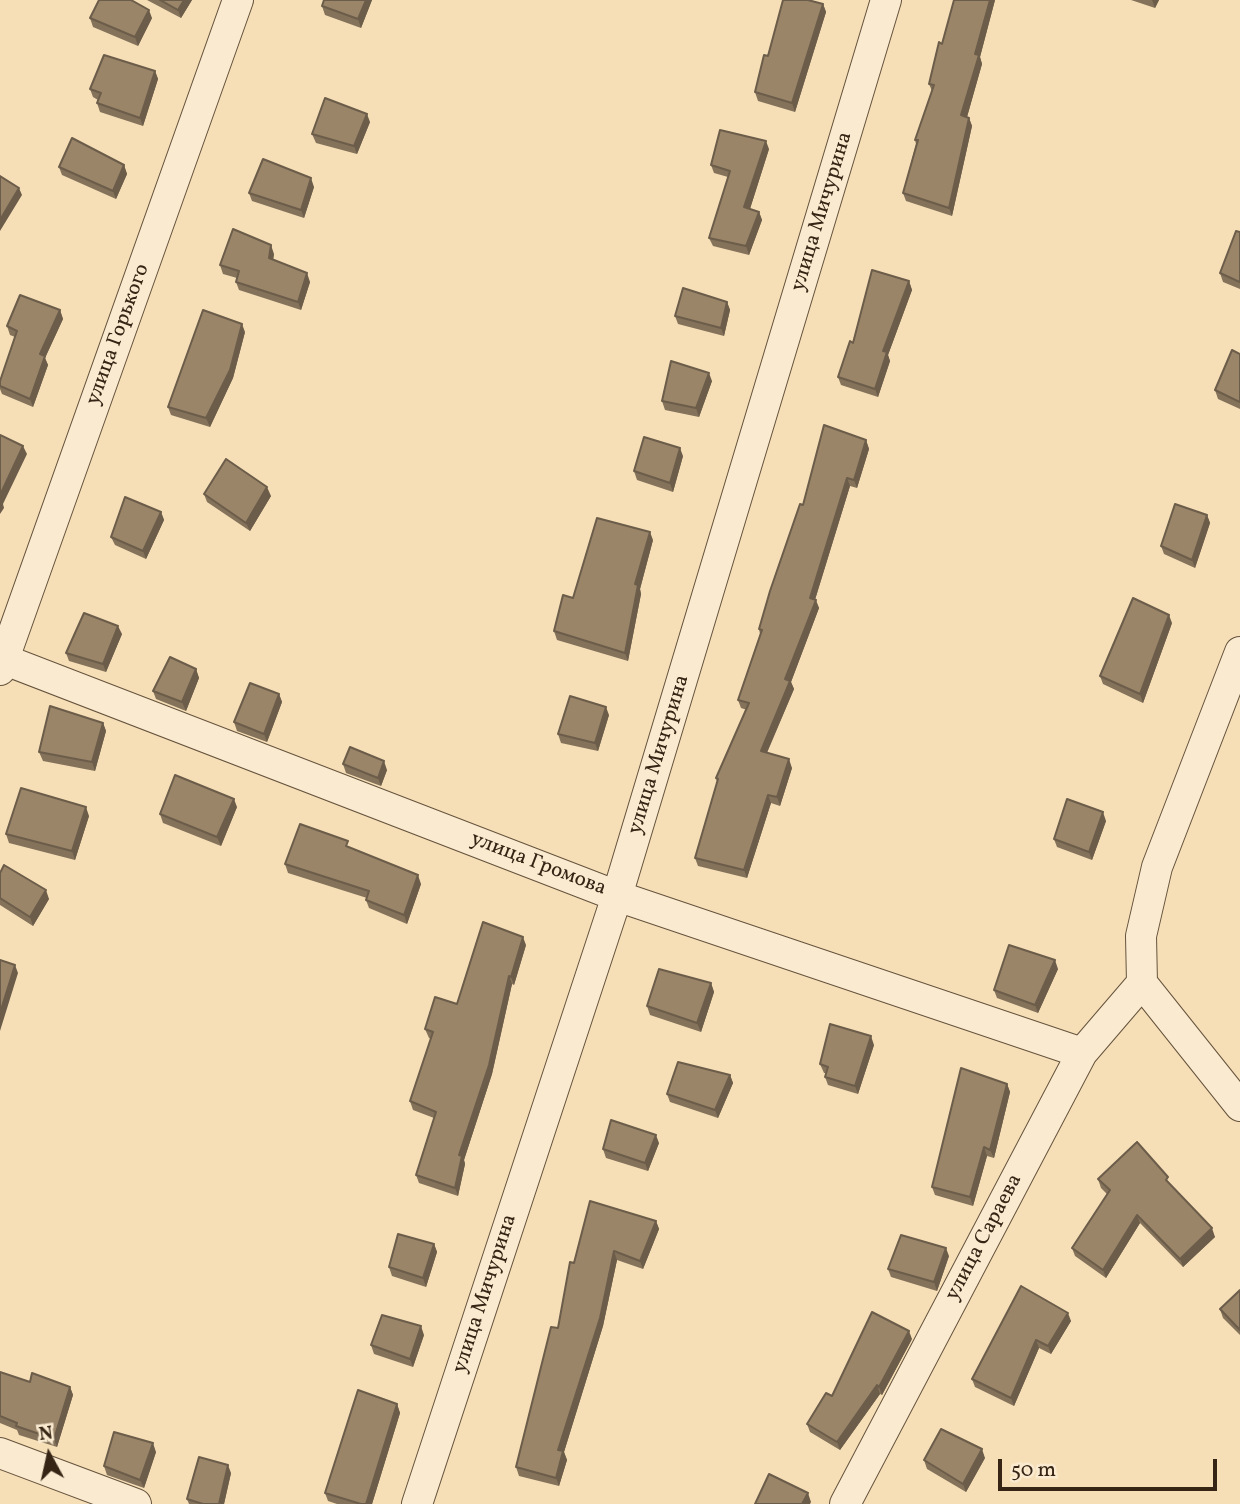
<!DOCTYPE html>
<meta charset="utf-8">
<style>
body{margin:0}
#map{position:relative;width:1240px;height:1504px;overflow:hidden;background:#f6dfb7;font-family:Vollkorn,serif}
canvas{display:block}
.north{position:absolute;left:14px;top:1420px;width:70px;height:70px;-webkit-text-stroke:5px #f9ead0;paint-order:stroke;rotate:352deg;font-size:19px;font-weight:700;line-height:28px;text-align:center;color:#362414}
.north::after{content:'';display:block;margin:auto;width:24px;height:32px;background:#362414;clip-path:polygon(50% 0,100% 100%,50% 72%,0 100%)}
.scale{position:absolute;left:998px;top:1459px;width:219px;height:32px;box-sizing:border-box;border:4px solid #362414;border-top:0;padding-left:9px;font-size:21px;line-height:24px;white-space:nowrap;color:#362414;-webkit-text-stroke:5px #f9ead0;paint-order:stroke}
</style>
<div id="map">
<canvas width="1240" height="1504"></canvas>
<div class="north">N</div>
<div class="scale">50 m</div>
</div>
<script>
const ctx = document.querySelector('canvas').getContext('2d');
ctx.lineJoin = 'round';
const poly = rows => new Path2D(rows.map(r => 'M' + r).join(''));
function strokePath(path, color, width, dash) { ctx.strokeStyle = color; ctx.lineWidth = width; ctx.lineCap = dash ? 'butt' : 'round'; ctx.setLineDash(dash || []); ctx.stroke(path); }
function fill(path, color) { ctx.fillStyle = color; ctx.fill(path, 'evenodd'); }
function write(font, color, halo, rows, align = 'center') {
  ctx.font = font + ' Vollkorn,serif'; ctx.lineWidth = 5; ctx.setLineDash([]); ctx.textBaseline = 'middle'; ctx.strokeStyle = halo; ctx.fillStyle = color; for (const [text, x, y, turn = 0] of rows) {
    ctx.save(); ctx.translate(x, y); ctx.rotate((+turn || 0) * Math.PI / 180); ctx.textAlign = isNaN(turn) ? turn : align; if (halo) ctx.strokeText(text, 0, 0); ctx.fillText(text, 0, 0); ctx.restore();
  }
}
const minor = poly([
 [1240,652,1157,867,1141,936,1142,983,1240,1106],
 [0,658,617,896,1082,1053],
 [0,670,238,0],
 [0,1453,136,1504],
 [417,1504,617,896,886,0],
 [845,1504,1082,1053,1142,983]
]);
const wall = poly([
 [147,0,192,0,181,18],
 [372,0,361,28,325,15,322,6],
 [954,0,995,0,980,57,982,64,967,117,969,118,972,126,952,216,906,201,903,193,916,144,915,140,932,91,929,84,942,44],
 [1131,0,1159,0,1155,8],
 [823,4,826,12,795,112,758,101,755,92],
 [90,18,152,18,138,46,93,27],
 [155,71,158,79,143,126,100,112,97,103,98,100,93,97,90,89],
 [370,122,357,154,316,143,312,134],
 [769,149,750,209,759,212,762,220,749,255,713,246,709,238,728,177,714,173,711,165],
 [124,165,127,174,116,199,62,175,59,167],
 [314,187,304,218,252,201,249,193],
 [1240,232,1240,289,1223,282,1220,273],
 [274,254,273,260,310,282,301,310,239,290,236,282,237,278,223,274,220,265],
 [909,281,912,290,888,355,890,361,878,397,841,385,838,377],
 [727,302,730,310,724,336,678,324,675,316],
 [60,310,63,319,45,358,48,365,33,407,2,394,0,389,0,381,15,337,10,335,7,326],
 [245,332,233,378,210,427,171,415,168,407],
 [1240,354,1240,409,1218,399,1215,390],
 [712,381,699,417,665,410,662,401],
 [866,440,869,449,857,488,850,486,815,600,819,608,791,682,794,689,767,753,792,768,780,806,771,803,747,878,698,866,695,858,717,782,716,778,747,710,741,708,738,700,760,634,759,629],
 [683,456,673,492,637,480,634,471],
 [204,494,271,496,250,531,207,502],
 [161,512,164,520,146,559,115,545,111,537],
 [1207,515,1210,523,1195,568,1164,554,1161,546],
 [653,540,640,589,641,594,628,661,557,640,554,631,573,598],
 [1172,623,1143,703,1103,684,1100,676],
 [122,634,106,672,69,661,66,653],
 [196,669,199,678,186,711,156,699,153,691],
 [279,694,282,702,267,742,237,731,234,722],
 [609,715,598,751,561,743,558,734],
 [103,723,106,731,95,771,43,761,39,752],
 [343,764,387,770,381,786,346,773],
 [237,807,221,846,163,823,160,814],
 [89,816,75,860,9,843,6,834],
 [1106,821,1092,860,1057,847,1054,839],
 [351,848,421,884,407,924,369,908,366,900,367,898,288,873,285,864],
 [0,873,49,899,33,926,0,905],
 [526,945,514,985,512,984,492,1074,464,1160,465,1164,458,1196,419,1183,416,1175,434,1118,413,1110,410,1101,431,1039,429,1038,425,1029],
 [1058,969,1038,1013,997,998,994,990],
 [711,983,714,992,701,1032,650,1015,647,1006],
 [874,1045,858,1094,828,1085,825,1077,826,1073,824,1073,820,1064],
 [730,1075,733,1083,718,1118,670,1102,667,1094],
 [1007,1084,1010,1092,994,1158,987,1156,973,1206,935,1195,932,1187],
 [659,1143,648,1171,606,1158,603,1149],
 [1098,1179,1171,1185,1215,1237,1183,1267,1140,1223,1106,1278,1075,1256,1072,1248,1107,1194,1101,1188],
 [656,1221,659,1229,643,1269,617,1260,603,1326,564,1452,567,1460,559,1486,519,1476,516,1467,558,1328,574,1263],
 [434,1244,437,1252,426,1287,392,1276,389,1267],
 [949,1256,937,1291,891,1277,888,1269],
 [1021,1286,1071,1321,1051,1354,1039,1348,1014,1406,975,1387,972,1379],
 [1240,1290,1240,1335,1223,1318,1220,1309],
 [424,1335,413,1367,374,1354,371,1345],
 [912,1339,882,1395,880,1394,840,1450,810,1432,807,1424],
 [0,1372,30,1382,70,1387,73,1395,57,1447,19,1435,17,1430,0,1423],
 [397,1404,400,1413,372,1504,337,1504,328,1501,325,1493],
 [156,1452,144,1488,107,1475,104,1466],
 [985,1458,966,1492,927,1469,924,1460],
 [231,1473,224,1504,189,1504,187,1499]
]);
const shadedWall = poly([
 [184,0,192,0,181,18,178,10],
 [366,0,372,0,361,28,358,19],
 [990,0,995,0,980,57,982,64,965,124,961,115,975,54],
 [1152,0,1159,0,1155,8],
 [823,4,826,12,795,112,792,103],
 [149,10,152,18,138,46,135,37],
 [155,71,158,79,143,126,140,118],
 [367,114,370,122,357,154,354,146],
 [969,118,972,126,952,216,949,208],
 [766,141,769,149,748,215,744,207],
 [124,165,127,174,116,199,113,191],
 [311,178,314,187,304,218,301,210],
 [19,188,22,195,0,231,0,220],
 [759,212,762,220,749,255,746,246],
 [271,245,274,254,272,266,269,258],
 [307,273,310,282,301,310,298,302],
 [909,281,912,290,888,355,890,361,878,397,875,389,883,351],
 [727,302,730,310,724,336,721,328],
 [60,310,63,319,45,358,48,365,33,407,30,399,40,354],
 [242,324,245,332,233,378,210,427,206,418],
 [709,373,712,381,699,417,696,408],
 [866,440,869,449,857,488,854,480],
 [23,446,27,454,3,504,4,508,0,514,0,495],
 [680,448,683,456,673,492,670,483],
 [847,478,850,486,813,606,810,598],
 [267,487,271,496,250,531,246,523],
 [161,512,164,520,146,559,143,551],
 [1207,515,1210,523,1195,568,1192,560],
 [650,532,653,540,640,589,641,594,628,661,625,653,635,584],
 [816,600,819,608,791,682,794,689,764,759,761,751,785,679],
 [1169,615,1172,623,1143,703,1140,694],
 [118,626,122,634,106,672,103,664],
 [196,669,199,678,186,711,182,702],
 [279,694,282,702,267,742,264,734],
 [606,707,609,715,598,751,595,743],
 [103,723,106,731,95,771,92,762],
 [789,759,792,768,780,806,777,797],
 [384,761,387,770,381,786,378,778],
 [768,795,771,803,747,878,744,870],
 [234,799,237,807,221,846,217,837],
 [86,807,89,816,75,860,72,851],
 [1103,812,1106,821,1092,860,1089,852],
 [418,875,421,884,407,924,404,915],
 [46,890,49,899,33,926,30,917],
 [523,937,526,945,514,985,511,977],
 [1055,960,1058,969,1038,1013,1035,1005],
 [15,965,18,973,0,1031,0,1013],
 [509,976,512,984,492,1074,464,1160,465,1164,458,1196,455,1188,459,1155],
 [711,983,714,992,701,1032,697,1023],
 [871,1036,874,1045,858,1094,855,1086],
 [730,1075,733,1083,718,1118,715,1110],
 [1007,1084,1010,1092,994,1158,990,1150],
 [656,1135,659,1143,648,1171,645,1163],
 [984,1147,987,1156,973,1206,970,1197],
 [1137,1215,1140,1223,1106,1278,1103,1270],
 [656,1221,659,1229,643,1269,640,1261],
 [1212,1228,1215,1237,1183,1267,1180,1259],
 [434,1244,437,1252,426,1287,423,1278],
 [946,1248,949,1256,937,1291,934,1282],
 [614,1251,617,1260,603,1326,564,1452,567,1460,559,1486,556,1478,558,1450],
 [1068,1313,1071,1321,1051,1354,1048,1346],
 [421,1326,424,1335,413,1367,410,1359],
 [909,1331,912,1339,882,1395,879,1387],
 [1036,1340,1039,1348,1014,1406,1011,1398],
 [877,1385,880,1394,840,1450,837,1442],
 [70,1387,73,1395,57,1447,54,1439],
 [397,1404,400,1413,372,1504,366,1504],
 [153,1443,156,1452,144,1488,140,1480],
 [982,1449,985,1458,966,1492,963,1484],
 [228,1465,231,1473,224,1504,219,1504],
 [808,1493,811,1502,810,1504,802,1504]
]);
const building = poly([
 [99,0,131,0,149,10,135,37,90,18,99,0],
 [160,0,184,0,178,10,160,0],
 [324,0,366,0,358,19,322,6,324,0],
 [783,0,808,0,823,4,792,103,755,92,764,55,768,56,783,0],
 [954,0,990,0,975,54,979,55,961,115,969,118,949,208,903,193,918,140,915,140,934,85,929,84,939,42,942,44,954,0],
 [104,55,155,71,140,118,97,103,101,93,90,89,104,55],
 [325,98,367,114,354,146,312,134,325,98],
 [720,130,766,141,744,207,759,212,746,246,709,238,730,171,711,165,720,130],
 [72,138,124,165,113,191,59,167,72,138],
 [263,159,311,178,301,210,249,193,263,159],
 [0,176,19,188,0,220,0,176],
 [233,229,271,245,269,258,307,273,298,302,236,282,239,271,220,265,233,229],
 [1236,231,1240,232,1240,282,1220,273,1236,231],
 [872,270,909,281,883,351,887,352,875,389,838,377,850,341,853,343,872,270],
 [683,288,727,302,721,328,675,316,683,288],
 [20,295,60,310,40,354,45,356,30,399,0,386,0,381,17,331,7,326,20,295],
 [203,310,242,324,230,370,206,418,168,407,203,310],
 [1232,350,1240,354,1240,402,1215,390,1232,350],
 [671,361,709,373,696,408,662,401,671,361],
 [824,425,866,440,854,480,847,478,810,598,816,600,785,679,790,681,761,751,789,759,777,797,768,795,744,870,695,858,718,779,716,778,749,703,738,700,762,630,759,629,770,591,800,504,803,505,824,425],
 [0,435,23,446,0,495,0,435],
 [644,437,680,448,670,483,634,471,644,437],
 [226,459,267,487,246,523,204,494,226,459],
 [125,497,161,512,143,551,111,537,125,497],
 [1175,504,1207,515,1192,560,1161,546,1175,504],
 [597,518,650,532,635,584,638,585,625,653,554,631,563,595,573,598,597,518],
 [1133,598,1169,615,1140,694,1100,676,1133,598],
 [84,613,118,626,103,664,66,653,84,613],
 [170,657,196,669,182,702,153,691,170,657],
 [250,683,279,694,264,734,234,722,250,683],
 [570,696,606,707,595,743,558,734,570,696],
 [50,706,103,723,92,762,39,752,50,706],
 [350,747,384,761,378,778,343,764,350,747],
 [175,775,234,799,217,837,160,814,175,775],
 [21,788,86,807,72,851,6,834,21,788],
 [1067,799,1103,812,1089,852,1054,839,1067,799],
 [300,824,348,841,346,846,418,875,404,915,366,900,369,891,285,864,300,824],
 [4,865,46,890,30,917,0,898,0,873,4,865],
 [483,922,523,937,511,977,509,976,489,1065,459,1155,462,1156,455,1188,416,1175,436,1112,410,1101,433,1032,425,1029,435,997,457,1004,483,922],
 [1009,945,1055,960,1035,1005,994,990,1009,945],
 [0,960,15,965,0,1013,0,960],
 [659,969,711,983,697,1023,647,1006,659,969],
 [830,1024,871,1036,855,1086,825,1077,828,1067,820,1064,830,1024],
 [678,1062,730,1075,715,1110,667,1094,678,1062],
 [961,1068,1007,1084,990,1150,984,1147,970,1197,932,1187,961,1068],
 [611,1120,656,1135,645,1163,603,1149,611,1120],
 [1137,1142,1168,1177,1166,1180,1212,1228,1180,1259,1137,1215,1103,1270,1072,1248,1110,1190,1098,1179,1137,1142],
 [590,1201,656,1221,640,1261,614,1251,600,1318,558,1450,563,1451,556,1478,516,1467,551,1327,558,1328,570,1262,574,1263,590,1201],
 [398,1234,434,1244,423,1278,389,1267,398,1234],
 [901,1235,946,1248,934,1282,888,1269,901,1235],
 [1021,1286,1068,1313,1048,1346,1036,1340,1011,1398,972,1379,1021,1286],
 [1240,1290,1240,1330,1220,1309,1240,1290],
 [872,1312,909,1331,879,1387,877,1385,837,1442,807,1424,826,1393,832,1396,872,1312],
 [382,1315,421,1326,410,1359,371,1345,382,1315],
 [0,1372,30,1382,32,1373,70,1387,54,1439,16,1426,17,1423,0,1416,0,1372],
 [358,1390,397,1404,366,1504,361,1504,325,1493,358,1390],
 [941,1429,982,1449,963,1484,924,1460,941,1429],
 [114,1432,153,1443,140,1480,104,1466,114,1432],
 [199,1457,228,1465,219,1504,203,1504,187,1499,199,1457],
 [769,1474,808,1493,802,1504,755,1504,769,1474]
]);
const streetNames = [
 ["улица Мичурина",823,212,-73],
 ["улица Горького",119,335,-70],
 ["улица Мичурина",660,755,-73],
 ["улица Громова",538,865,21],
 ["улица Сараева",985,1238,-62],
 ["улица Мичурина",486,1294,-72]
];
strokePath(minor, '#66533d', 32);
strokePath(minor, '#f9ead0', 30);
fill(wall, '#84725a');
fill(shadedWall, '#6c5d4a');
fill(building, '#9a8569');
strokePath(building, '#6c5d4a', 2);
write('21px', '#362414', '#f9ead0', streetNames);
</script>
